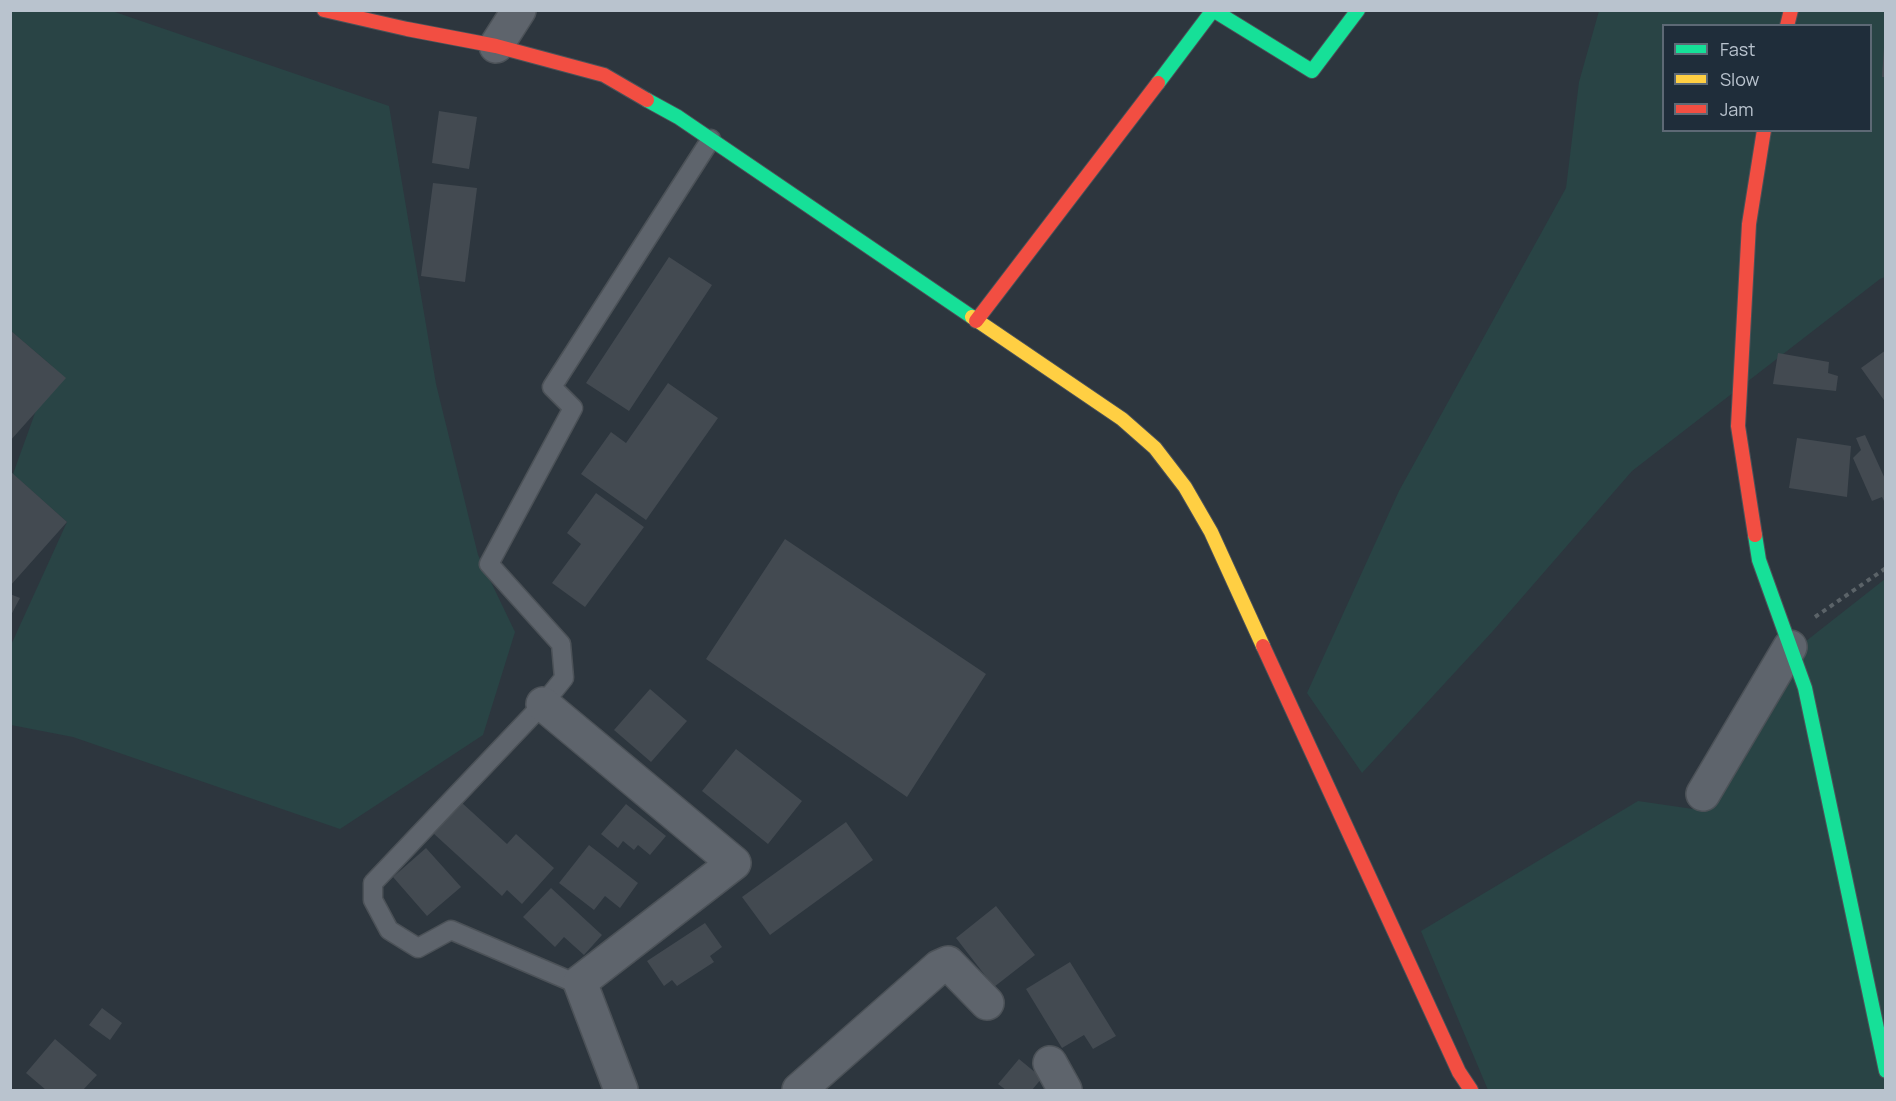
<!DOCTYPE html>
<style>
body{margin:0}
#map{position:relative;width:1896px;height:1101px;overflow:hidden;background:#2d363e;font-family:Manrope,sans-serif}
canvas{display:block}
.frame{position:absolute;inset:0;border:12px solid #b9c3ce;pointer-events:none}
.legend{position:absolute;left:1662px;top:24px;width:210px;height:108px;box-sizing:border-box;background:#1f2d3a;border:2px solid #5d6975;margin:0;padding:8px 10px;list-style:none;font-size:18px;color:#b9c3ce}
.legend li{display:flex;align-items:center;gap:12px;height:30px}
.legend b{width:30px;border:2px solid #5d6975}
</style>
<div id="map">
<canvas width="1896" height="1101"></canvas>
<div class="frame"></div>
<ul class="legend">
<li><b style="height:8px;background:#16e098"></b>Fast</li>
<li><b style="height:8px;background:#ffcf43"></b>Slow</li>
<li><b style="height:8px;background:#f24e42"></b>Jam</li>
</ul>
</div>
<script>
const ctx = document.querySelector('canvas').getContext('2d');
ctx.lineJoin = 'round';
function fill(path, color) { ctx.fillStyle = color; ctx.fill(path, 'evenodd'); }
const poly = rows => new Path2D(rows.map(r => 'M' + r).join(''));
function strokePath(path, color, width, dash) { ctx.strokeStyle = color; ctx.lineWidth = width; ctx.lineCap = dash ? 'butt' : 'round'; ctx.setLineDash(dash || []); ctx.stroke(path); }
const green = poly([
 [11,11,112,11,389,106,436,384,478,555,515,632,483,735,340,829,73,737,11,725,11,645,67,522,13,474,52,366,11,331],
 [1599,11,1885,11,1885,277,1880,279,1632,471,1492,632,1362,773,1307,693,1399,491,1566,188,1579,82],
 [1664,26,1870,26,1870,130,1664,130],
 [1885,579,1885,1090,1488,1090,1421,931,1638,801,1700,810,1801,645]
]);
const building = poly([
 [1884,47,1886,47,1886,77,1882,77],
 [439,111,477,117,469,169,432,163],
 [433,183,477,188,465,282,421,276],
 [669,257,712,285,629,411,586,383],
 [10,330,66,378,10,441],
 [1886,350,1886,403,1861,368],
 [1778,353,1829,362,1828,373,1838,376,1836,391,1773,384],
 [668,383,718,418,646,520,581,474,611,432,626,443],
 [1865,435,1886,481,1886,505,1882,497,1872,501,1853,458,1861,450,1856,438],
 [1797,438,1851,446,1847,497,1789,488],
 [10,471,67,522,10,586],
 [596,493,644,527,585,607,552,583,581,544,567,533],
 [785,539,986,674,907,797,706,659],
 [10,594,20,598,10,617],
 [650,689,687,721,651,762,614,730],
 [736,749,802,801,768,844,702,791],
 [461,802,507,844,516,834,554,868,522,904,507,890,502,896,433,833],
 [626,804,666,836,650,855,638,845,634,850,623,841,618,848,601,834],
 [846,822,873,860,770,935,742,897],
 [589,845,638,883,620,908,605,896,594,910,559,883],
 [426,848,461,887,427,916,393,877],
 [551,888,602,935,584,955,564,937,555,947,523,917],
 [996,906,1035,955,994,987,956,938],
 [705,923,722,947,710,956,714,962,677,986,672,980,664,986,647,961],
 [1070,962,1116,1036,1093,1049,1084,1035,1062,1048,1026,989],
 [102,1008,122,1023,110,1040,89,1025],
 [55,1039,97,1075,83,1090,46,1090,26,1073],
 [1019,1059,1042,1078,1032,1090,1006,1090,998,1084]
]);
const path = poly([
 [1815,617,1886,568]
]);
const lane = poly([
 [582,986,451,930,418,948,389,930,373,900,373,883,543,704,564,678,561,644,489,564,573,408,552,387,711,139]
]);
const street = poly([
 [496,46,519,10],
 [543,704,734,863,580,982,621,1090],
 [1703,794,1790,647],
 [1050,1063,1065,1090],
 [799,1090,939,967,948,963,987,1003]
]);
const fast = poly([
 [1158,83,1213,10,1312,71,1358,10],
 [647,100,678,117,972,317],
 [1755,535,1759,560,1805,688,1886,1071]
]);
const slow = poly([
 [972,317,1122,419,1155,448,1185,487,1211,532,1263,646]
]);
const jam = poly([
 [324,10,407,29,496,46,604,75,647,100],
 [1787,26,1791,10],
 [976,321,1158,83],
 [1755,535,1738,426,1749,224,1764,130],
 [1263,646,1459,1072,1471,1090]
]);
fill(green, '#294445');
fill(building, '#434a51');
strokePath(lane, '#4c5258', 21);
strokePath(street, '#4c5258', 36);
strokePath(fast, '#4c5258', 16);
strokePath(slow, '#4c5258', 16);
strokePath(jam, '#4c5258', 16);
strokePath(path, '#5b6368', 4, [4.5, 4.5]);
strokePath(lane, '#5e646c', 18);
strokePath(street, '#5e646c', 33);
strokePath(fast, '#16e098', 14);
strokePath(slow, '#ffcf43', 14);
strokePath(jam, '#f24e42', 14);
</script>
